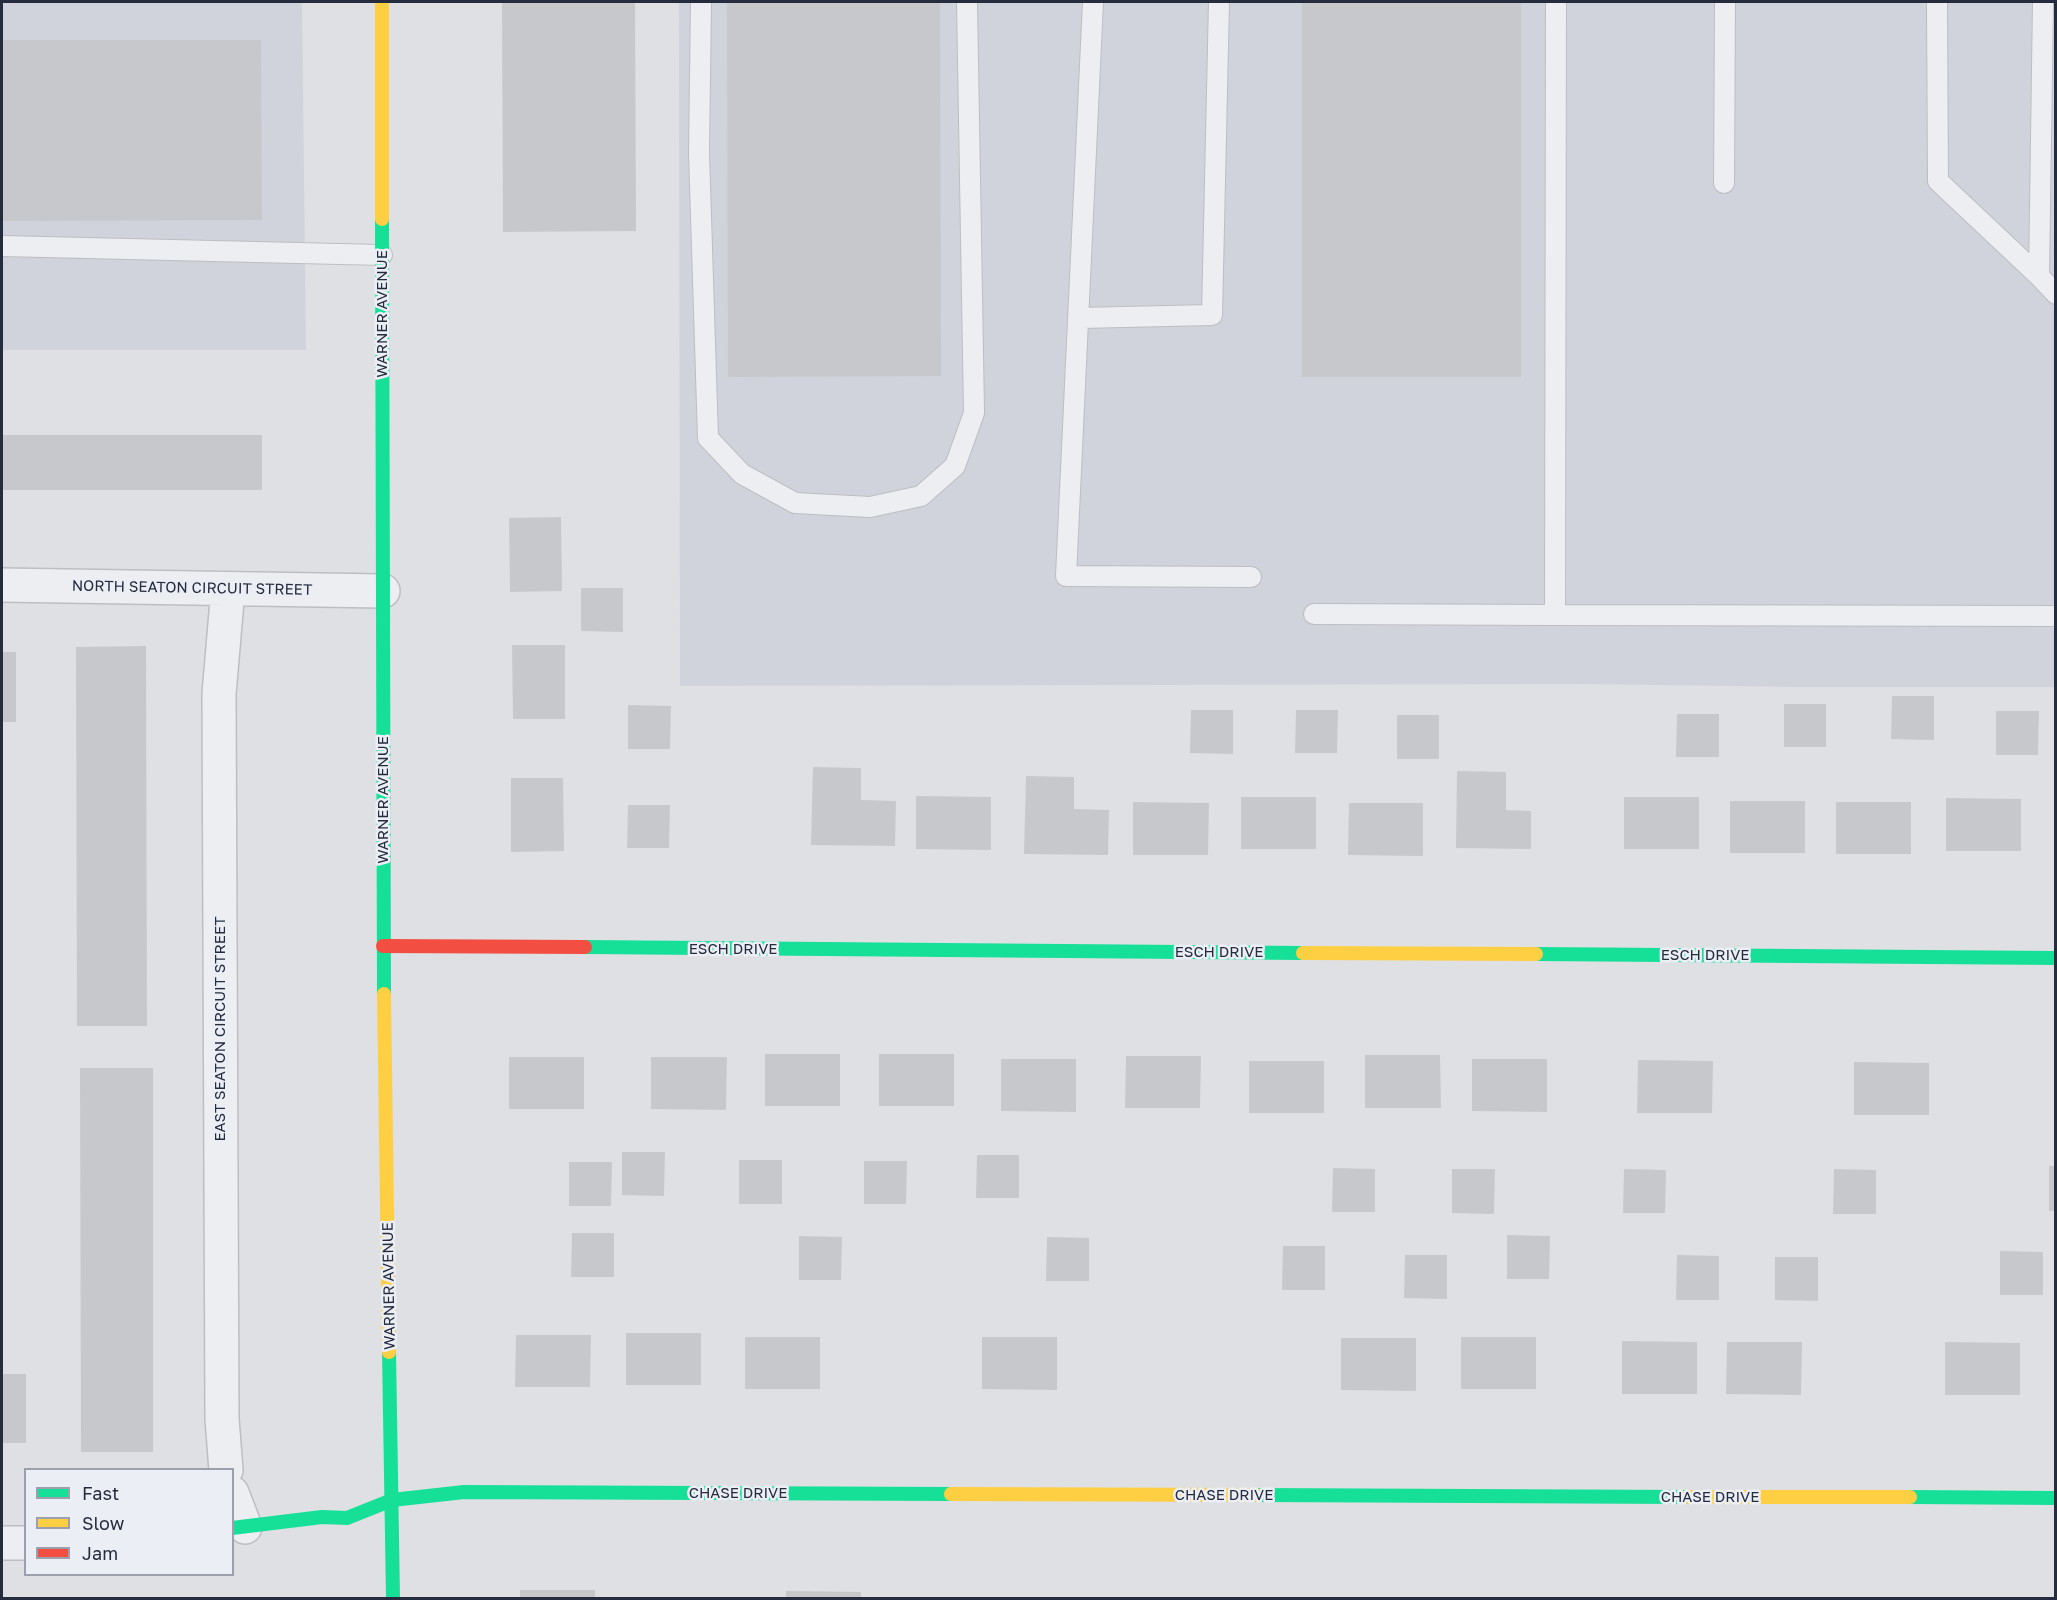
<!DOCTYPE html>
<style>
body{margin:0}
#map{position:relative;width:2057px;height:1600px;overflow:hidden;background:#dfe0e4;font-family:"Golos Text",sans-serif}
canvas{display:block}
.frame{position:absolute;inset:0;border:3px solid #252c3e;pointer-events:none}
.legend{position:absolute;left:24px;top:1468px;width:210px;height:108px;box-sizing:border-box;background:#ebeef5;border:2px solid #9ca0ac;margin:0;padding:8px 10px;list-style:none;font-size:18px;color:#252c3e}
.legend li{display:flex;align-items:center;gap:12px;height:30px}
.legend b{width:30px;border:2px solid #9ca0ac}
</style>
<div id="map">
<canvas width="2057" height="1600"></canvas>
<div class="frame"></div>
<ul class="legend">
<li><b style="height:8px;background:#16e098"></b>Fast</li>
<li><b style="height:8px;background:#ffcf43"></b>Slow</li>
<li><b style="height:8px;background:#f24e42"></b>Jam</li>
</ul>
</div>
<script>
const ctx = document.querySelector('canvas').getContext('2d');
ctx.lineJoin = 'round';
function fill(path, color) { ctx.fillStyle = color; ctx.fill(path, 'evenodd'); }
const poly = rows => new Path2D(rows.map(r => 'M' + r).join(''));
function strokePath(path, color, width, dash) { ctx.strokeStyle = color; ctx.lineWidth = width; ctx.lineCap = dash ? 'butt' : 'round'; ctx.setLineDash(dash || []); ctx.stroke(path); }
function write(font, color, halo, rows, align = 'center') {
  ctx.font = font + ' "Golos Text",sans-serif'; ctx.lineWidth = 5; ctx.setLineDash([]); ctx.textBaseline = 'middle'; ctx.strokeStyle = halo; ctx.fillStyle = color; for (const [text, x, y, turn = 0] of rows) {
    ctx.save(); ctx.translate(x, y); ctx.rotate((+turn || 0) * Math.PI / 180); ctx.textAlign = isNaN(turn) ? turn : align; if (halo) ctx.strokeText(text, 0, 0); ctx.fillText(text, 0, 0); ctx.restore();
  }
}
const built = poly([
 [2,2,302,2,306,350,2,350],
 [679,2,2055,2,2055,687,1800,687,1582,684,680,686]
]);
const building = poly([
 [502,2,635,2,636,231,503,232],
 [727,2,940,2,941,376,728,377],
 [1302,2,1521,2,1521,377,1302,377],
 [2,40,261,40,262,220,2,221],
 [2,435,262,435,262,490,2,490],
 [561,517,562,591,510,592,509,518],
 [581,588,623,588,623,632,581,631],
 [512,645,565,645,565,719,513,719],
 [146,646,147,1026,77,1026,76,647],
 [2,652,16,652,16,722,2,722],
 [1892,696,1934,696,1934,740,1891,739],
 [1784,704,1826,704,1826,747,1784,747],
 [628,705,671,706,670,749,628,749],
 [1191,710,1233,710,1233,754,1190,753],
 [1296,710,1338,710,1337,753,1295,753],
 [1996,711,2039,711,2038,755,1996,755],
 [1677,714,1719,714,1719,757,1676,757],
 [1397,715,1439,715,1439,759,1397,759],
 [813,767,861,768,861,800,896,801,895,846,811,845],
 [1457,771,1506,772,1506,810,1531,811,1531,849,1456,848],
 [1026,776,1074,777,1074,809,1109,810,1108,855,1024,854],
 [511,778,563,778,564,851,511,852],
 [916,796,991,797,991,850,916,849],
 [1241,797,1316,797,1316,849,1241,849],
 [1624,797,1699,797,1699,849,1624,849],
 [1946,798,2021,799,2021,851,1946,851],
 [1730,801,1805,801,1805,853,1730,853],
 [1133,802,1209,803,1208,855,1133,855],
 [1836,802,1911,802,1911,854,1836,854],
 [1349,803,1423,803,1423,856,1348,855],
 [628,805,670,805,669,848,627,848],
 [765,1054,840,1054,840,1106,765,1106],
 [879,1054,954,1054,954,1106,879,1106],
 [1365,1055,1440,1055,1441,1108,1365,1108],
 [1126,1056,1201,1056,1200,1108,1125,1108],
 [509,1057,584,1057,584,1109,509,1109],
 [651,1057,727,1057,726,1110,651,1109],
 [1001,1059,1076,1059,1076,1112,1001,1111],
 [1472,1059,1547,1059,1547,1112,1472,1111],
 [1638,1060,1713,1061,1712,1113,1637,1113],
 [1249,1061,1324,1061,1324,1113,1249,1113],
 [1854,1062,1929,1063,1929,1115,1854,1115],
 [80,1068,153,1068,153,1452,81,1452],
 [622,1152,665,1152,664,1196,622,1195],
 [977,1155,1019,1155,1019,1198,976,1198],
 [739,1160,782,1160,782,1204,739,1204],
 [864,1161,907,1161,906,1204,864,1204],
 [569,1162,612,1162,611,1206,569,1206],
 [2049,1166,2056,1166,2056,1211,2049,1211],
 [1333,1168,1375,1169,1375,1212,1332,1212],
 [1452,1169,1495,1169,1494,1214,1452,1213],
 [1624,1169,1666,1170,1665,1213,1623,1213],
 [1834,1169,1876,1170,1876,1214,1833,1214],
 [572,1233,614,1233,614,1277,571,1277],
 [1507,1235,1550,1236,1549,1279,1507,1279],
 [799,1236,842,1237,841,1280,799,1280],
 [1047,1237,1089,1238,1089,1281,1046,1281],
 [1283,1246,1325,1246,1325,1290,1282,1290],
 [2000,1251,2043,1252,2043,1295,2000,1295],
 [1405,1255,1447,1255,1447,1299,1404,1298],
 [1677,1255,1719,1256,1719,1300,1676,1300],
 [1775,1257,1818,1257,1818,1301,1775,1300],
 [626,1333,701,1333,701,1385,626,1385],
 [516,1335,591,1335,590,1387,515,1387],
 [745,1337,820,1337,820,1389,745,1389],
 [982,1337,1057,1337,1057,1390,982,1389],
 [1461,1337,1536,1337,1536,1389,1461,1389],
 [1341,1338,1416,1338,1416,1391,1341,1390],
 [1622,1341,1697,1342,1697,1394,1622,1394],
 [1727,1342,1802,1342,1801,1395,1726,1394],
 [1945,1342,2020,1343,2020,1395,1945,1395],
 [2,1374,26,1374,26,1443,2,1443],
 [520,1590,595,1590,595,1598,520,1598],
 [786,1591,861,1592,861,1598,786,1598]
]);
const lane = poly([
 [701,2,699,153,708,438,742,474,795,503,870,507,921,496,955,466,974,413,967,2],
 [1093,2,1066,576,1251,577],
 [1556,2,1555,615,2056,616],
 [1937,2,1938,181,2039,276,2056,294],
 [1724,183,1725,2],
 [2,246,382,255],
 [2039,276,2043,2],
 [1079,318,1212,315,1219,2],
 [1314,614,1555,615]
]);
const street = poly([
 [2,585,383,591],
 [226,1470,222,1419,219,694,228,589],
 [232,1493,245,1527],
 [2,1543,26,1543]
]);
const fast = poly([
 [382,219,384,994],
 [585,947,1303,953],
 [1536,954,2056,958],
 [389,1352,393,1598],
 [1256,1495,1687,1497],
 [1910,1497,2056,1498],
 [232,1528,322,1517,347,1518,392,1500,464,1492,951,1494]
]);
const slow = poly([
 [382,2,382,219],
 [1303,953,1536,954],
 [384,994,389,1352],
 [951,1494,1256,1495],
 [1687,1497,1910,1497]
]);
const jam = poly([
 [383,946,585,947]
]);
const streetNames = [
 ["WARNER AVENUE",382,314,-90],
 ["NORTH SEATON CIRCUIT STREET",192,588,1],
 ["WARNER AVENUE",383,800,-90],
 ["ESCH DRIVE",733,949],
 ["ESCH DRIVE",1219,952],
 ["ESCH DRIVE",1705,955],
 ["EAST SEATON CIRCUIT STREET",220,1029,-90],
 ["WARNER AVENUE",389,1286,-91],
 ["CHASE DRIVE",738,1493],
 ["CHASE DRIVE",1224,1495],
 ["CHASE DRIVE",1710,1497]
];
fill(built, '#d0d3db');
fill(building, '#c7c8cc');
strokePath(lane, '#bdbec2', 22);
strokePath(street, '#bdbec2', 36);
strokePath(lane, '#edeef1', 20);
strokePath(street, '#edeef1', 33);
strokePath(fast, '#16e098', 14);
strokePath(slow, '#ffcf43', 14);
strokePath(jam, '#f24e42', 14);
write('15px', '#252c3e', '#ebeef5', streetNames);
</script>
